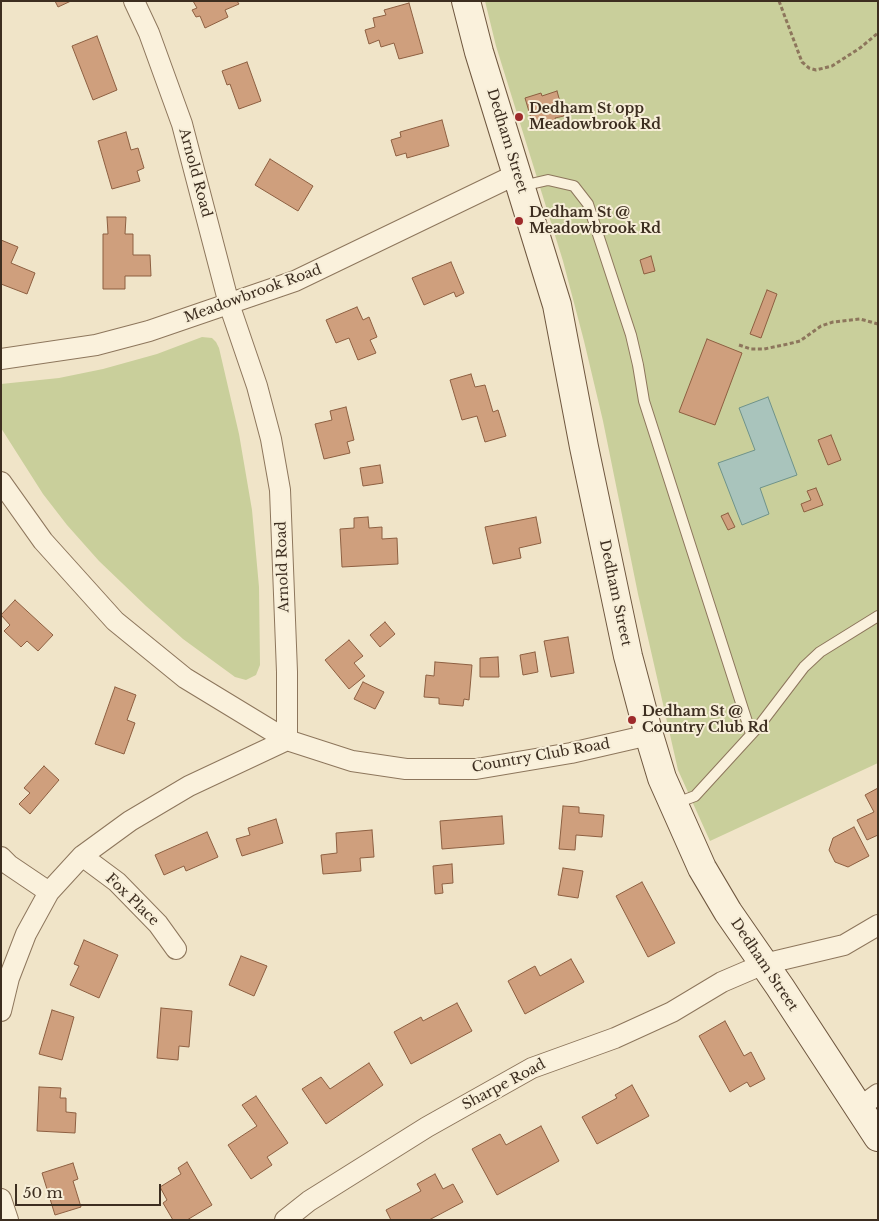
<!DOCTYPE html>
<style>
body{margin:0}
#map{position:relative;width:879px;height:1221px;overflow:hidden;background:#f0e4c8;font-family:"Libre Baskerville",serif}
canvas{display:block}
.frame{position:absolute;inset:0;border:2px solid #3d2e20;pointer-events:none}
.scale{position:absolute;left:15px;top:1184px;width:146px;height:22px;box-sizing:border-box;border:2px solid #3d2e20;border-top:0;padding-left:6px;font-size:15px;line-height:18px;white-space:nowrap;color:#3d2e20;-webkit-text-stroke:4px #f7eed8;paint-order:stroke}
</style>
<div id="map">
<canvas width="879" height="1221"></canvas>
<div class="frame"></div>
<div class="scale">50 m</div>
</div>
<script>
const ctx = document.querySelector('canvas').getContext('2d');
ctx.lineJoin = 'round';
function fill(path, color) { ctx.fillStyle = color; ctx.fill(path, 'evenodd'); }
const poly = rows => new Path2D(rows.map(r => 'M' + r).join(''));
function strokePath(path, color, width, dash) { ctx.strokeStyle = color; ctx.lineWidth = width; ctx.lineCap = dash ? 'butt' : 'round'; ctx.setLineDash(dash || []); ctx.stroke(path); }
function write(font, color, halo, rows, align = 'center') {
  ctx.font = font + ' "Libre Baskerville",serif'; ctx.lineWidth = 4; ctx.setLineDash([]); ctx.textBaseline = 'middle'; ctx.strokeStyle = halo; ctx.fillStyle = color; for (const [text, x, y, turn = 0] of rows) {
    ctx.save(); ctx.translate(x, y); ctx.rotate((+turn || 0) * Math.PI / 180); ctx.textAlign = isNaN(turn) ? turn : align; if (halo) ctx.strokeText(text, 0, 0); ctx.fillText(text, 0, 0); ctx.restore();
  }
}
const green = poly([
 [485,1,878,1,878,763,710,841,678,770,638,594,603,421,584,341,563,261,496,46],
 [202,337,212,338,216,342,219,348,239,434,252,510,259,587,260,665,256,675,246,680,235,677,183,639,146,606,99,561,67,525,43,494,1,428,1,384,59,378,103,369,157,354]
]);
const water = poly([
 [768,397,797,475,760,488,769,514,742,525,718,463,755,450,739,408,768,397]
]);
const building = poly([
 [55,1,71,1,58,7,55,1],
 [193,1,237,1,239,4,225,10,228,17,205,28,200,16,196,17,192,10,197,8,193,1],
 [409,3,423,53,399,59,394,43,381,47,379,40,369,44,365,30,375,27,373,18,386,15,384,10,409,3],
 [97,36,117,90,93,100,72,46,97,36],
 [247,62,261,101,239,109,230,84,227,85,222,71,247,62],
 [557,91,564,116,555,118,557,126,544,130,542,122,533,125,525,98,541,93,542,96,557,91],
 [442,120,449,146,407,158,406,153,396,156,391,140,401,137,400,132,442,120],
 [126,132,131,150,138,148,144,168,137,171,140,181,112,189,98,141,126,132],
 [270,159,313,186,298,211,255,185,270,159],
 [107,217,126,217,125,234,133,234,133,255,150,255,151,276,125,276,125,289,103,289,103,234,108,234,107,217],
 [1,240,18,247,11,263,35,273,27,294,1,284,1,240],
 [651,256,655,271,644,274,640,260,651,256],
 [451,262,464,293,456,297,454,292,424,305,412,278,451,262],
 [767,290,777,294,761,338,750,334,767,290],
 [357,307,363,320,369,317,377,337,370,340,376,353,358,360,349,338,336,343,326,320,357,307],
 [707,339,742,353,715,425,679,412,707,339],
 [471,374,475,387,485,385,493,412,498,410,506,436,485,442,477,416,462,420,450,380,471,374],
 [346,407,354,440,347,442,350,453,324,459,315,424,332,420,330,411,346,407],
 [831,435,841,460,828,465,818,440,831,435],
 [380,465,383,483,363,486,360,468,380,465],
 [816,488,823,505,804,512,801,504,811,500,807,491,816,488],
 [728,513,735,527,728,530,721,516,728,513],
 [368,517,369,528,382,527,382,539,397,538,398,564,342,567,340,529,354,528,354,518,368,517],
 [536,517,541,543,519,548,521,558,493,564,485,527,536,517],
 [15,600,53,635,38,651,27,641,21,647,4,631,10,625,1,615,15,600],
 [385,622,395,634,380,647,370,635,385,622],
 [568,637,574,673,551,677,544,641,568,637],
 [349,640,363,656,354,663,365,676,349,689,325,660,349,640],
 [535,652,538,672,523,675,520,655,535,652],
 [498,657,499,677,480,677,480,658,498,657],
 [435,662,472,665,469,700,464,699,463,706,439,704,439,698,424,697,426,675,434,676,435,662],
 [363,682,384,692,375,709,354,699,363,682],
 [115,687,136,695,127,720,135,723,124,754,95,744,115,687],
 [44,766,59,780,30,814,19,804,30,793,24,788,44,766],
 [878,788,878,835,867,840,857,820,874,812,865,795,878,788],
 [563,806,579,807,579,813,604,815,602,837,576,835,575,850,559,849,563,806],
 [502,816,504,844,442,849,440,821,502,816],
 [276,819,283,843,242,856,236,839,250,835,248,828,276,819],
 [854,827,869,856,848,867,835,862,829,850,833,838,854,827],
 [372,830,374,857,360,858,361,871,323,874,321,855,337,853,336,833,372,830],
 [207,832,218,857,186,871,184,866,164,875,155,855,207,832],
 [452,864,453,883,442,884,443,893,435,894,433,866,452,864],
 [563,868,583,871,578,898,558,895,563,868],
 [642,882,675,943,648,957,616,896,642,882],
 [84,940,118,955,99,998,70,985,79,966,74,964,84,940],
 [241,956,267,966,254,996,229,985,241,956],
 [571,959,584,982,525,1014,508,981,535,966,540,976,571,959],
 [457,1003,472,1031,411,1064,394,1032,421,1017,423,1021,457,1003],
 [161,1008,192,1011,189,1047,179,1046,178,1060,157,1058,161,1008],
 [52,1010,74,1017,62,1060,39,1054,52,1010],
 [725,1021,744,1056,751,1052,765,1079,750,1087,747,1082,730,1092,699,1036,725,1021],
 [369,1063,383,1085,326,1124,302,1089,321,1077,330,1089,369,1063],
 [632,1085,649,1116,597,1144,582,1117,617,1098,615,1095,632,1085],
 [39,1087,61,1088,60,1098,66,1098,66,1112,76,1113,75,1133,37,1131,39,1087],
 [256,1096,288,1143,267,1157,272,1165,251,1179,228,1145,257,1126,242,1105,256,1096],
 [541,1126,559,1161,497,1195,472,1149,500,1134,506,1145,541,1126],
 [187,1162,212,1205,187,1220,173,1220,163,1203,167,1200,160,1187,181,1174,178,1168,187,1162],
 [73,1163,78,1179,73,1181,81,1207,55,1215,42,1173,73,1163],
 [435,1174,443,1189,453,1184,463,1202,429,1220,391,1220,386,1210,421,1191,417,1184,435,1174]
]);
const path = poly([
 [779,1,802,62,809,68,816,70,832,66,860,48,878,33],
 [739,345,751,349,764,349,788,344,800,341,821,326,833,322,860,319,878,324]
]);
const service = poly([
 [522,186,548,180,574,186,588,204,631,335,638,365,644,401,751,734],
 [674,804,695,796,759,726,804,667,820,652,878,616]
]);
const minor = poly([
 [1,359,96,345,149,331,295,281,517,174],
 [1,482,43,541,115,621,185,678,287,740,352,761,406,769,476,769,571,753,649,735],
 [82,856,117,882,158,924,176,949],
 [1,857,9,865,49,892],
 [1,1011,9,978,26,934,49,892,82,856,130,821,189,786,287,740,287,672,280,490,271,439,257,386,229,304,182,124,149,33,134,1],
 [860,1107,878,1094],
 [1,1199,8,1220],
 [285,1220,309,1201,427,1127,532,1068,615,1038,672,1012,722,982,764,964,844,945,878,925]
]);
const secondary = poly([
 [466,1,479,52,557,305,584,447,628,656,649,735,662,778,702,868,728,912,780,987,878,1137]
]);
const markers = [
 [519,117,5,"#9e2a2b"],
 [519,221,5,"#9e2a2b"],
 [632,720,5,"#9e2a2b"]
];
const poiNames = [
 ["Dedham St opp",529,109],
 ["Meadowbrook Rd",529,125],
 ["Dedham St @",529,213],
 ["Meadowbrook Rd",529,229],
 ["Dedham St @",642,712],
 ["Country Club Rd",642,728]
];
const streetNames = [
 ["Dedham Street",507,141,73],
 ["Arnold Road",195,173,75],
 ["Meadowbrook Road",253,294,-20],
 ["Arnold Road",283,567,-92],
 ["Dedham Street",615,593,78],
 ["Country Club Road",541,756,-10],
 ["Fox Place",132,900,44],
 ["Dedham Street",764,965,56],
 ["Sharpe Road",504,1085,-28]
];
fill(green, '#c9cf9b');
fill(water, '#a9c4bc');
strokePath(water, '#6f938a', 1);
fill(building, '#cf9f7d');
strokePath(building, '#8d5f41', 1);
strokePath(service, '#8d765c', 12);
strokePath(minor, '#8d765c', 22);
strokePath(secondary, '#6f573f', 30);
strokePath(path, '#8d765c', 3, [4, 2.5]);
strokePath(service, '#faf1dc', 10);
strokePath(minor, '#faf1dc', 20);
strokePath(secondary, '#faf1dc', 28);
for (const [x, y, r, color] of markers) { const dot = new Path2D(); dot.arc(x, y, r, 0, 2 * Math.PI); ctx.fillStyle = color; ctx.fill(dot); strokePath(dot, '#f7eed8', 2); }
write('bold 14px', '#3d2e20', '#f7eed8', poiNames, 'left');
write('14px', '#3d2e20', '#f7eed8', streetNames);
</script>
